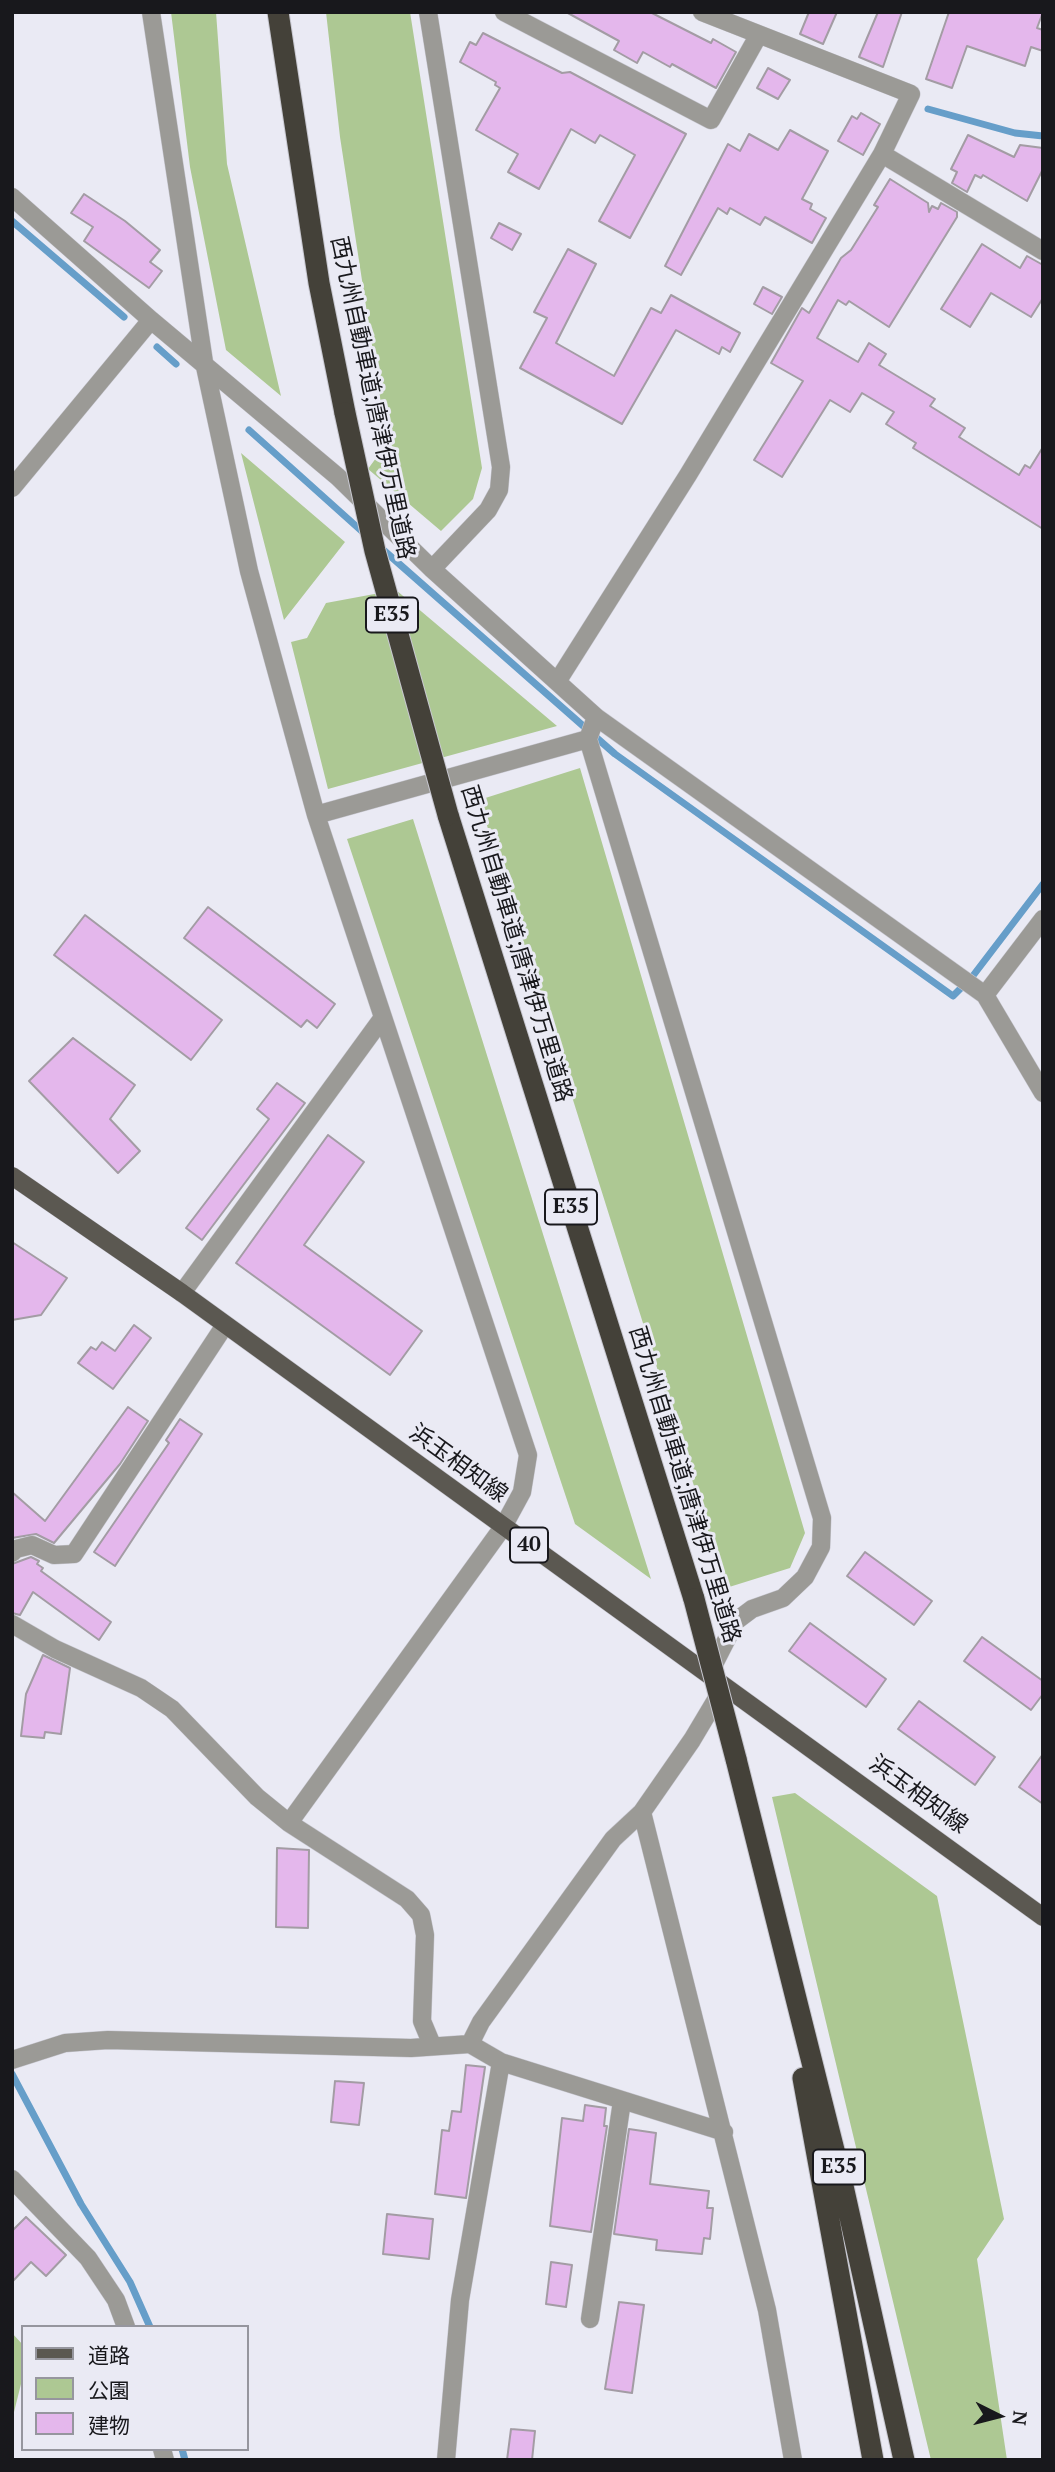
<!DOCTYPE html>
<meta charset="utf-8">
<style>
body{margin:0}
#map{position:relative;width:1055px;height:2472px;overflow:hidden;background:#eaeaf4;font-family:"PT Serif","Noto Sans JP",serif}
canvas{display:block}
.frame{position:absolute;inset:0;border:14px solid #18181c;pointer-events:none}
.legend{position:absolute;left:21px;top:2325px;width:228px;height:126px;box-sizing:border-box;background:#eaeaf4;border:2px solid #96969e;margin:0;padding:9px 12px;list-style:none;font-size:21px;color:#18181c}
.legend li{display:flex;align-items:center;gap:14px;height:35px}
.legend b{width:35px;border:2px solid #96969e}
.north{position:absolute;left:964px;top:2381px;width:70px;height:70px;-webkit-text-stroke:5px #eaeaf4;paint-order:stroke;rotate:96deg;font-size:19px;font-weight:700;line-height:28px;text-align:center;color:#18181c}
.north::after{content:'';display:block;margin:auto;width:24px;height:32px;background:#18181c;clip-path:polygon(50% 0,100% 100%,50% 72%,0 100%)}
</style>
<div id="map">
<canvas width="1055" height="2472"></canvas>
<div class="frame"></div>
<ul class="legend">
<li><b style="height:9px;background:#5b5851"></b>道路</li>
<li><b style="height:19px;background:#adc893"></b>公園</li>
<li><b style="height:19px;background:#e4b7ec"></b>建物</li>
</ul>
<div class="north">N</div>
</div>
<script>
const ctx = document.querySelector('canvas').getContext('2d');
ctx.lineJoin = 'round';
function fill(path, color) { ctx.fillStyle = color; ctx.fill(path, 'evenodd'); }
const poly = rows => new Path2D(rows.map(r => 'M' + r).join(''));
function strokePath(path, color, width, dash) { ctx.strokeStyle = color; ctx.lineWidth = width; ctx.lineCap = dash ? 'butt' : 'round'; ctx.setLineDash(dash || []); ctx.stroke(path); }
function write(font, color, halo, rows, align = 'center') {
  ctx.font = font + ' "PT Serif","Noto Sans JP",serif'; ctx.lineWidth = 6; ctx.setLineDash([]); ctx.textBaseline = 'middle'; ctx.strokeStyle = halo; ctx.fillStyle = color; for (const [text, x, y, turn = 0] of rows) {
    ctx.save(); ctx.translate(x, y); ctx.rotate((+turn || 0) * Math.PI / 180); ctx.textAlign = isNaN(turn) ? turn : align; if (halo) ctx.strokeText(text, 0, 0); ctx.fillText(text, 0, 0); ctx.restore();
  }
}
const green = poly([
 [171,12,216,12,227,164,281,396,226,350,190,167],
 [326,12,410,12,482,468,473,499,441,531,368,469,387,443,340,137],
 [241,453,345,542,284,620],
 [396,590,557,726,328,789,291,642,307,638,326,603],
 [580,768,805,1533,790,1568,726,1588,479,800],
 [413,819,651,1579,575,1524,347,839],
 [795,1793,937,1896,1004,2219,977,2259,1007,2460,931,2460,772,1797],
 [12,2333,23,2345,23,2376,12,2420]
]);
const stream = poly([
 [928,109,1015,133,1043,136],
 [12,221,124,317],
 [157,347,176,364],
 [249,430,366,535],
 [380,547,615,754,953,996,972,977,1043,884],
 [12,2074,81,2204,130,2282,150,2327],
 [182,2449,185,2460]
]);
const building = poly([
 [566,12,650,12,711,43,713,39,736,52,716,88,672,64,670,67,643,52,637,63,614,50,619,41,566,12],
 [809,12,837,12,823,44,800,34,809,12],
 [878,12,902,12,883,67,859,57,878,12],
 [949,12,1043,12,1037,28,1043,30,1043,51,1031,47,1025,66,967,46,952,88,926,79,949,12],
 [483,33,562,73,570,72,686,134,630,238,599,221,635,155,600,135,595,143,571,129,539,189,508,172,518,154,476,130,500,88,495,85,496,82,460,62,470,42,476,45,483,33],
 [768,68,790,80,778,99,757,88,768,68],
 [861,113,880,124,863,155,838,141,852,116,857,119,861,113],
 [790,130,828,151,802,199,812,204,810,209,826,218,812,243,765,217,760,225,730,208,727,214,718,208,681,275,665,266,728,144,740,151,749,134,778,150,790,130],
 [968,135,1014,157,1020,145,1043,148,1043,169,1027,201,983,175,981,178,975,175,967,192,952,183,957,172,951,169,968,135],
 [890,179,928,203,929,212,932,206,938,209,941,203,957,212,957,217,889,327,849,301,846,305,838,300,817,338,858,362,869,343,886,354,879,365,935,399,930,406,965,428,959,437,1019,475,1025,465,1030,468,1043,447,1043,529,913,448,916,443,886,424,894,412,862,393,850,412,830,400,782,477,754,460,803,381,771,363,802,308,809,313,841,258,851,250,878,207,874,205,890,179],
 [84,194,125,221,160,250,150,262,162,271,149,288,84,241,93,227,71,213,84,194],
 [499,223,521,234,512,250,491,238,499,223],
 [982,244,1020,268,1027,256,1043,265,1043,298,1031,317,991,293,970,327,941,309,982,244],
 [568,249,596,264,556,343,614,376,651,308,661,313,671,295,740,333,730,352,722,347,719,354,676,330,622,424,520,368,547,318,534,312,568,249],
 [763,287,782,297,772,314,754,304,763,287],
 [208,907,335,1004,317,1028,307,1020,301,1027,184,938,208,907],
 [85,915,222,1020,191,1060,54,955,85,915],
 [73,1038,135,1085,110,1119,140,1151,118,1173,29,1081,73,1038],
 [277,1083,305,1103,202,1240,186,1228,269,1119,257,1109,277,1083],
 [328,1135,364,1162,304,1245,422,1331,390,1375,236,1263,328,1135],
 [12,1242,67,1278,41,1315,12,1320,12,1242],
 [134,1325,151,1338,113,1389,78,1363,91,1347,96,1350,102,1342,115,1351,134,1325],
 [128,1407,148,1421,120,1464,54,1543,36,1534,12,1538,12,1492,45,1521,128,1407],
 [180,1419,202,1434,115,1566,94,1552,169,1443,166,1440,180,1419],
 [865,1552,932,1601,914,1625,847,1576,865,1552],
 [31,1557,39,1561,37,1564,43,1568,41,1571,111,1622,99,1640,33,1592,20,1615,12,1613,12,1564,31,1557],
 [810,1623,886,1679,866,1707,789,1651,810,1623],
 [982,1637,1043,1681,1043,1694,1031,1710,964,1661,982,1637],
 [43,1655,70,1668,61,1734,45,1732,44,1738,21,1736,26,1694,43,1655],
 [919,1701,995,1757,975,1785,898,1729,919,1701],
 [1043,1754,1043,1804,1019,1787,1043,1754],
 [277,1848,309,1850,308,1928,276,1927,277,1848],
 [466,2065,485,2067,466,2198,435,2194,442,2130,449,2131,452,2111,461,2112,466,2065],
 [335,2081,364,2083,359,2125,331,2122,335,2081],
 [585,2105,606,2108,604,2126,607,2126,591,2232,550,2226,562,2118,583,2121,585,2105],
 [629,2129,656,2133,650,2184,709,2191,707,2208,713,2208,710,2239,704,2238,702,2254,656,2250,657,2240,614,2234,629,2129],
 [387,2214,433,2219,429,2259,383,2254,387,2214],
 [26,2217,66,2255,46,2276,31,2262,12,2282,12,2231,26,2217],
 [551,2262,572,2265,566,2307,546,2304,551,2262],
 [619,2302,644,2305,632,2393,605,2389,619,2302],
 [511,2429,535,2431,532,2460,507,2460,511,2429]
]);
const minor = poly([
 [151,12,204,362,249,571,316,815,528,1455,522,1492,503,1527,289,1823],
 [428,12,501,467,499,490,488,510,432,569],
 [504,12,711,120,758,36],
 [882,154,1043,251],
 [12,197,151,320,338,477,432,569,596,717,985,995,1043,1093],
 [12,488,151,320],
 [557,682,688,475,882,154,911,94,702,12],
 [596,717,588,739,822,1518,821,1547,805,1577,783,1598,752,1609,736,1621,709,1674],
 [316,815,588,739],
 [985,995,1043,919],
 [182,1293,381,1020],
 [12,1553,16,1549,32,1545,54,1555,74,1554,225,1325],
 [12,1624,55,1649,141,1688,172,1709,257,1797,289,1823,407,1899,421,1915,425,1935,422,2021,432,2045],
 [642,1812,767,2310,793,2460],
 [470,2044,481,2022,613,1839,642,1812,692,1740,723,1688],
 [12,2060,65,2043,108,2040,411,2048,470,2044,501,2062,724,2132],
 [12,2179,88,2258,116,2300,126,2327],
 [590,2319,622,2101],
 [162,2449,165,2460],
 [446,2460,460,2300,501,2062]
]);
const major = poly([
 [12,1176,182,1293,1043,1917]
]);
const highway = poly([
 [278,12,319,283,345,413],
 [448,815,694,1599],
 [736,1759,843,2186,904,2460],
 [803,2078,873,2460]
]);
const highwayBridge = poly([
 [345,413,375,551,448,815],
 [694,1599,736,1759]
]);
const shields = [
 [392,615,52],
 [571,1207,52],
 [529,1545,38],
 [839,2167,52]
];
const shieldNames = [
 ["E35",392,615],
 ["E35",571,1207],
 ["40",529,1545],
 ["E35",839,2167]
];
const streetNames = [
 ["西九州自動車道;唐津伊万里道路",372,398,78],
 ["西九州自動車道;唐津伊万里道路",516,944,73],
 ["浜玉相知線",458,1464,36],
 ["西九州自動車道;唐津伊万里道路",684,1485,73],
 ["浜玉相知線",918,1795,36]
];
fill(green, '#adc893');
strokePath(stream, '#669ec9', 7);
fill(building, '#e4b7ec');
strokePath(building, '#a39ca4', 2);
strokePath(minor, '#c8c8d1', 19);
strokePath(major, '#c8c8d1', 19);
strokePath(highway, '#c8c8d1', 23);
strokePath(minor, '#9b9a96', 18);
strokePath(major, '#5b5851', 18);
strokePath(highway, '#444139', 21);
strokePath(highwayBridge, '#c8c8d1', 23, []);
strokePath(highwayBridge, '#444139', 21);
for (const [x, y, w] of shields) { const box = new Path2D(); box.roundRect(x - w / 2, y - 17.5, w, 35, 5); ctx.fillStyle = '#eaeaf4'; ctx.fill(box); strokePath(box, '#18181c', 2); }
write('bold 21px', '#18181c', null, shieldNames);
write('23px', '#18181c', '#eaeaf4', streetNames);
</script>
